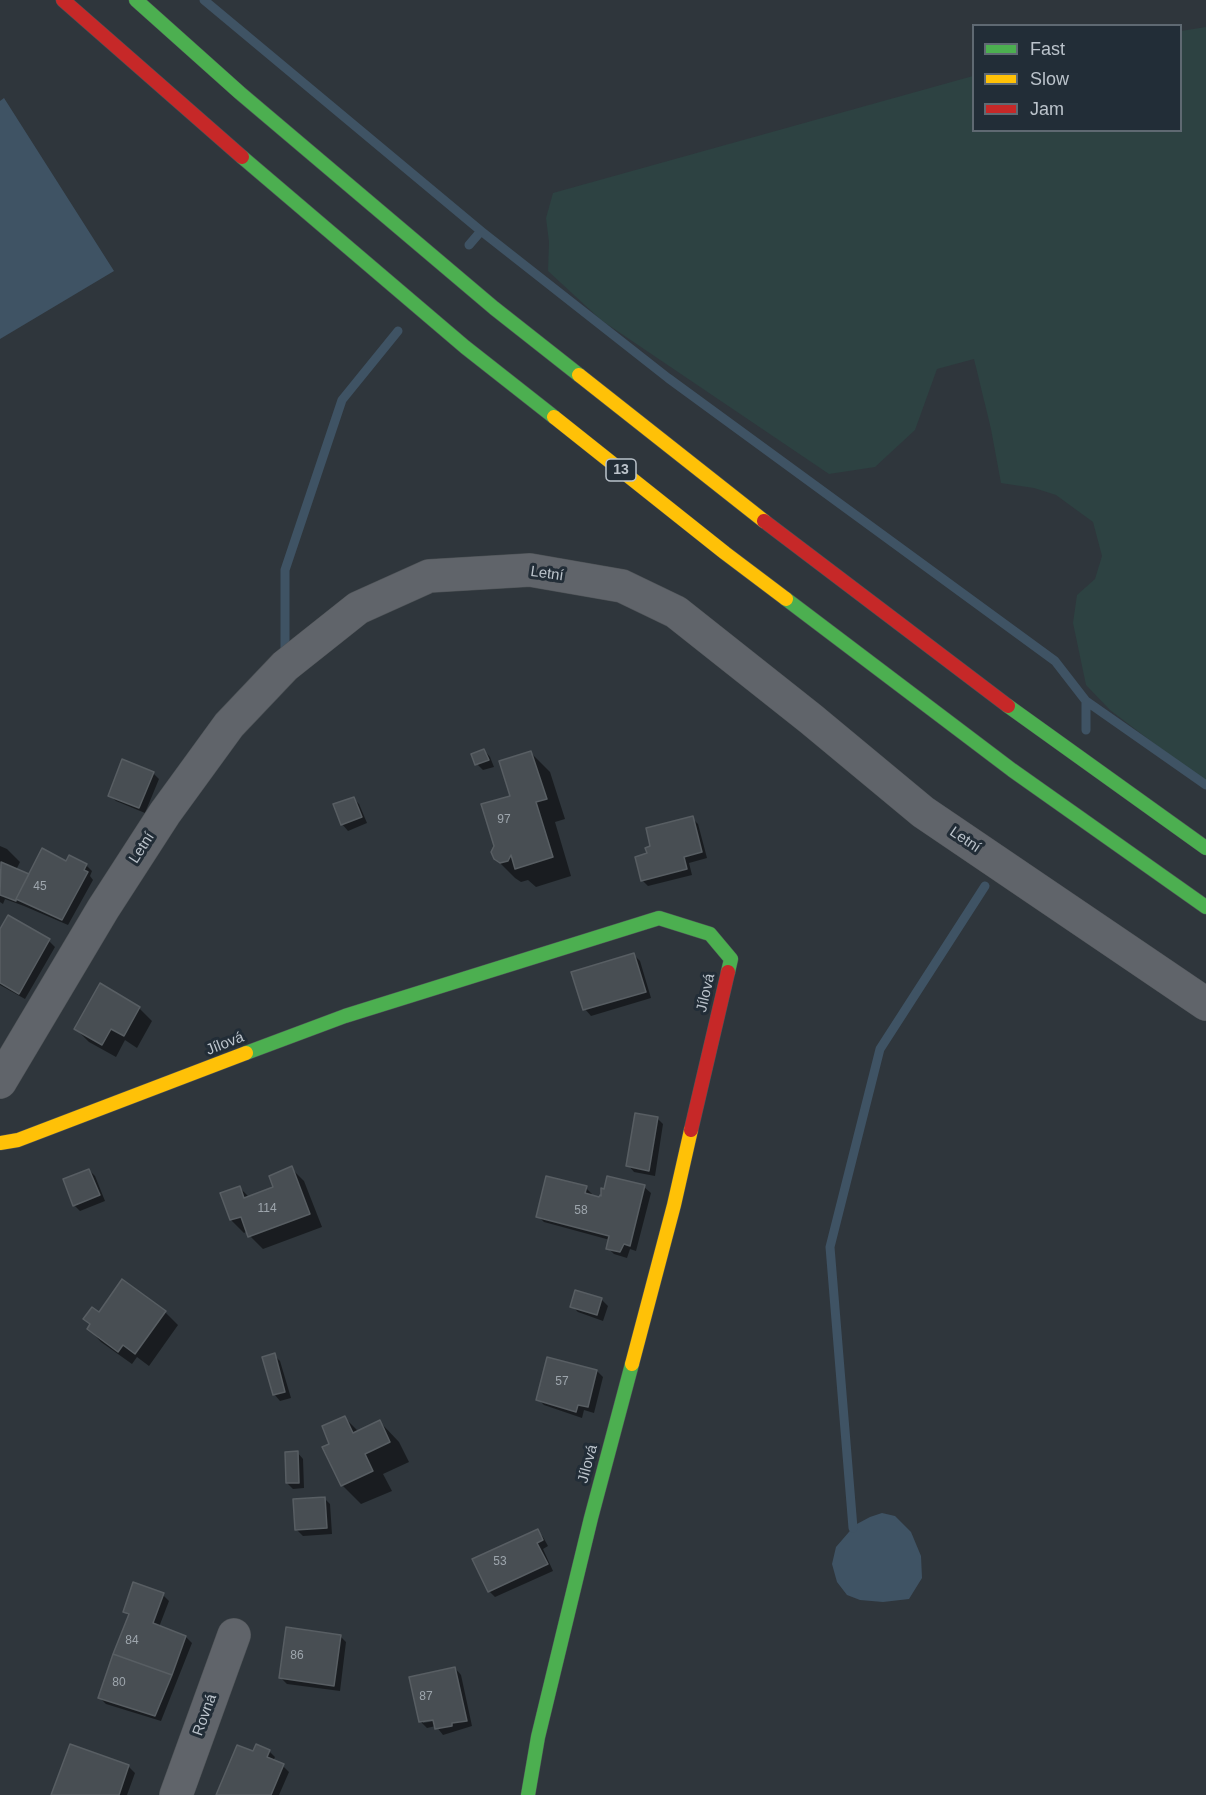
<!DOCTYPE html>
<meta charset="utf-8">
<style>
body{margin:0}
#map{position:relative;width:1206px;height:1795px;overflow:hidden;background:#2f363c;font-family:Helvetica,sans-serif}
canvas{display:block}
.legend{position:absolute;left:972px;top:24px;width:210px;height:108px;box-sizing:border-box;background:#222d37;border:2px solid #5f6972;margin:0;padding:8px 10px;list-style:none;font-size:18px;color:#bbc3cb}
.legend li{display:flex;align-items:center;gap:12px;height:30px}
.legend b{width:30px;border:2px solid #5f6972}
</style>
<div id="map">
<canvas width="1206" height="1795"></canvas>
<ul class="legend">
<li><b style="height:8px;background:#4caf50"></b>Fast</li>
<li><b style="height:8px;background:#ffc107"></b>Slow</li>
<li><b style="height:8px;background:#c62828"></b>Jam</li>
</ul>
</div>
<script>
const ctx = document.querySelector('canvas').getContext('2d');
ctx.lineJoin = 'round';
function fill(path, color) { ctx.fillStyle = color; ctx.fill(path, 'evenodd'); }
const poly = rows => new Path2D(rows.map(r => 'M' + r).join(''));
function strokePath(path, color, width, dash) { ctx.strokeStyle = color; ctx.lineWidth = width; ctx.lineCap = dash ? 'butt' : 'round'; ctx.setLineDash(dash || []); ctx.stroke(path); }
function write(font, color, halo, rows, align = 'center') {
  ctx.font = font + ' Helvetica,sans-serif'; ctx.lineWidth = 6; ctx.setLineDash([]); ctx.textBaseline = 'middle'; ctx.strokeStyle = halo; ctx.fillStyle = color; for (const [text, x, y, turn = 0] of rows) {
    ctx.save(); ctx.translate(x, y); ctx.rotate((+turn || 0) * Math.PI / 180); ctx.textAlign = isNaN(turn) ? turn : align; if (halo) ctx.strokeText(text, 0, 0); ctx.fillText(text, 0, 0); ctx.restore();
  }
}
const green = poly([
 [1206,27,1206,783,1110,710,1086,685,1073,623,1077,595,1095,579,1102,556,1093,522,1056,495,1034,488,1001,483,991,429,974,359,937,369,915,430,875,467,829,474,601,320,548,271,549,242,546,218,553,193,973,76,974,130,1180,130,1181,31]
]);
const water = poly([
 [4,98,114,271,0,339,0,101],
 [882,1513,895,1516,911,1532,921,1556,922,1578,909,1599,883,1602,860,1600,847,1595,837,1582,832,1564,836,1547,855,1525,870,1517]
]);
const shadow = poly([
 [484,750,490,757,494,767,483,770,477,764],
 [531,753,550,772,565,819,555,822,571,876,536,887,528,880,521,882,515,878,495,858,511,797],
 [153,773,159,779,145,813,116,801,109,795],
 [353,798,359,804,367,823,348,831,342,824],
 [692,818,698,824,707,858,689,863,692,875,648,886,642,880,649,854],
 [0,846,7,849,20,862,16,870,30,876,67,863,86,865,92,871,90,876,93,880,68,925,24,906,5,899,3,904,0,902],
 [8,917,49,941,55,947,25,999,0,985,0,932],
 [634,955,640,961,651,998,591,1016,585,1009],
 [100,985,139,1008,152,1021,137,1048,125,1040,116,1057,89,1042,76,1029],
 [657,1118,663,1124,655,1176,634,1172,628,1165],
 [291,1168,304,1181,322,1227,263,1249,250,1236,248,1231,244,1233,231,1220,239,1187,249,1197,275,1188],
 [89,1170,95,1176,105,1201,80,1211,74,1205],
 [644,1187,651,1193,636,1251,630,1249,627,1258,614,1254,608,1248,610,1240,544,1222,538,1216,586,1188,592,1194,592,1197,600,1199],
 [123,1281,165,1312,178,1325,149,1366,137,1357,132,1364,101,1342,89,1329],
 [601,1299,608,1306,603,1321,578,1312,572,1306],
 [274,1355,280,1361,291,1398,280,1401,274,1394],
 [597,1371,603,1377,594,1413,584,1410,582,1418,544,1405,538,1399],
 [345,1418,359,1432,380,1422,399,1442,409,1462,383,1474,392,1491,361,1504,342,1485,331,1444],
 [297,1452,303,1459,304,1488,293,1489,287,1483],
 [324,1498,330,1504,332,1534,303,1536,297,1530],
 [537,1530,543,1537,548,1546,543,1549,553,1571,495,1597,489,1591],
 [163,1595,169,1601,159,1627,186,1637,192,1643,161,1721,106,1704,100,1698,130,1617,125,1612],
 [340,1636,346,1642,340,1691,287,1684,281,1678],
 [455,1668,461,1675,472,1726,443,1735,436,1726,427,1728,421,1722],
 [423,1720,440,1720,423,1723],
 [71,1746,129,1767,135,1773,127,1795,53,1795],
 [269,1751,275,1757,273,1761,283,1766,289,1772,279,1795,218,1795,254,1753]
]);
const stream = poly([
 [204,0,481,231,668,378,1055,661,1086,701,1206,785],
 [469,245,481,231],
 [285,657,285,570,342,400,398,331],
 [1086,701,1086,730],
 [853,1528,830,1247,880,1049,985,886]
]);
const building = poly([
 [484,749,489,760,475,765,471,754,484,749],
 [531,751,547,799,536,802,553,857,515,869,511,855,508,861,500,863,494,859,491,852,494,846,481,804,510,796,499,761,531,751],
 [122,759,154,772,139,808,108,796,122,759],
 [354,797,362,817,341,825,333,804,354,797],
 [693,816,702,852,684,857,687,869,641,881,635,857,647,853,645,848,650,846,646,828,693,816],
 [42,848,66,861,69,855,87,864,84,870,88,872,62,920,16,899,42,848],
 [1,862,29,874,16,899,16,901,0,895,1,862],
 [8,915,50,939,19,994,0,983,0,929,8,915],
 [634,953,646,992,583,1010,571,972,634,953],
 [100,983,140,1007,124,1036,111,1029,102,1045,74,1029,100,983],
 [635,1113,658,1117,649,1171,626,1166,635,1113],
 [292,1166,310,1214,248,1237,241,1217,230,1220,220,1193,240,1186,244,1198,273,1187,269,1176,292,1166],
 [89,1169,100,1195,73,1206,63,1179,89,1169],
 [546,1176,587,1186,585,1193,599,1197,600,1195,601,1196,601,1188,604,1189,607,1176,645,1185,630,1246,624,1244,620,1252,606,1249,609,1236,536,1217,546,1176],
 [122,1279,166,1311,135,1354,123,1345,118,1352,87,1329,90,1324,83,1319,92,1307,99,1312,122,1279],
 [575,1290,602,1298,597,1315,570,1307,575,1290],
 [275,1353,285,1392,273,1395,262,1357,275,1353],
 [547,1357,597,1370,588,1407,578,1405,576,1412,536,1400,547,1357],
 [345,1416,353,1433,380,1420,390,1442,365,1454,373,1471,341,1486,322,1447,329,1444,322,1426,345,1416],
 [298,1451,299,1483,286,1483,285,1452,298,1451],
 [325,1497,327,1528,295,1530,293,1499,325,1497],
 [538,1529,543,1540,537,1543,548,1564,488,1592,472,1559,538,1529],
 [133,1582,164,1593,153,1623,186,1636,172,1675,113,1654,129,1614,123,1612,133,1582],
 [286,1627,341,1635,334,1686,279,1678,286,1627],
 [113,1654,172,1675,155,1716,98,1698,113,1654],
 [455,1667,467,1721,452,1723,452,1726,435,1729,433,1720,419,1722,409,1677,455,1667],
 [70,1744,129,1765,119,1795,51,1795,70,1744],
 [256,1744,270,1750,267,1757,284,1764,271,1795,216,1795,237,1745,253,1751,256,1744]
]);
const street = poly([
 [0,1082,103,909,165,813,229,725,285,666,358,608,429,576,530,570,622,586,676,612,811,719,923,812,1206,1004],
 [176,1795,234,1635]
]);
const fast = poly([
 [136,0,240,93,494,308,579,375],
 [242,157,465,347,554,417],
 [786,599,1012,770,1206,907],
 [1008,706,1206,848],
 [246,1053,345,1016,659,918,710,934,731,959,728,972],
 [528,1795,538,1737,591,1518,632,1364]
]);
const slow = poly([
 [579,375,764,521],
 [554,417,725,553,786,599],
 [0,1143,18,1140,246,1053],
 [632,1364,674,1205,691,1130]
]);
const jam = poly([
 [63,0,242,157],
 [764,521,1008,706],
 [691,1130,728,972]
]);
const numberNames = [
 ["97",504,820],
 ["45",40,887],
 ["114",267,1209],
 ["58",581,1211],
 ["57",562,1382],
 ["53",500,1562],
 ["84",132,1641],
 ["86",297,1656],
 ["80",119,1683],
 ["87",426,1697]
];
const shields = [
 [621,470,30]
];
const shieldNames = [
 ["13",621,470]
];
const streetNames = [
 ["Letní",547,574,8],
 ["Letní",965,840,34],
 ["Letní",142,848,-57],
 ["Jílová",706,993,-77],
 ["Jílová",225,1044,-21],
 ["Jílová",588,1464,-75],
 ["Rovná",205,1715,-70]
];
fill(green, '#2d4242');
fill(water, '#3f5364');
fill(shadow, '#0007');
strokePath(stream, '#3f5364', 9);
fill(building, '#484e53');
strokePath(building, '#585e63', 1.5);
strokePath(street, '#4d5256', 34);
strokePath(fast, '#4d5256', 15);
strokePath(slow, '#4d5256', 15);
strokePath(jam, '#4d5256', 15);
strokePath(street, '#60646a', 33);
strokePath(fast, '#4caf50', 14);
strokePath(slow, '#ffc107', 14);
strokePath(jam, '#c62828', 14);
write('12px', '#9ea6ad', null, numberNames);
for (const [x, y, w] of shields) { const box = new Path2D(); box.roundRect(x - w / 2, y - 11, w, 22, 4.5); ctx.fillStyle = '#222d37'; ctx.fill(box); strokePath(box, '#bbc3cb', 1.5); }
write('bold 14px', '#bbc3cb', null, shieldNames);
write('15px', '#bbc3cb', '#222d37', streetNames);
</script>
